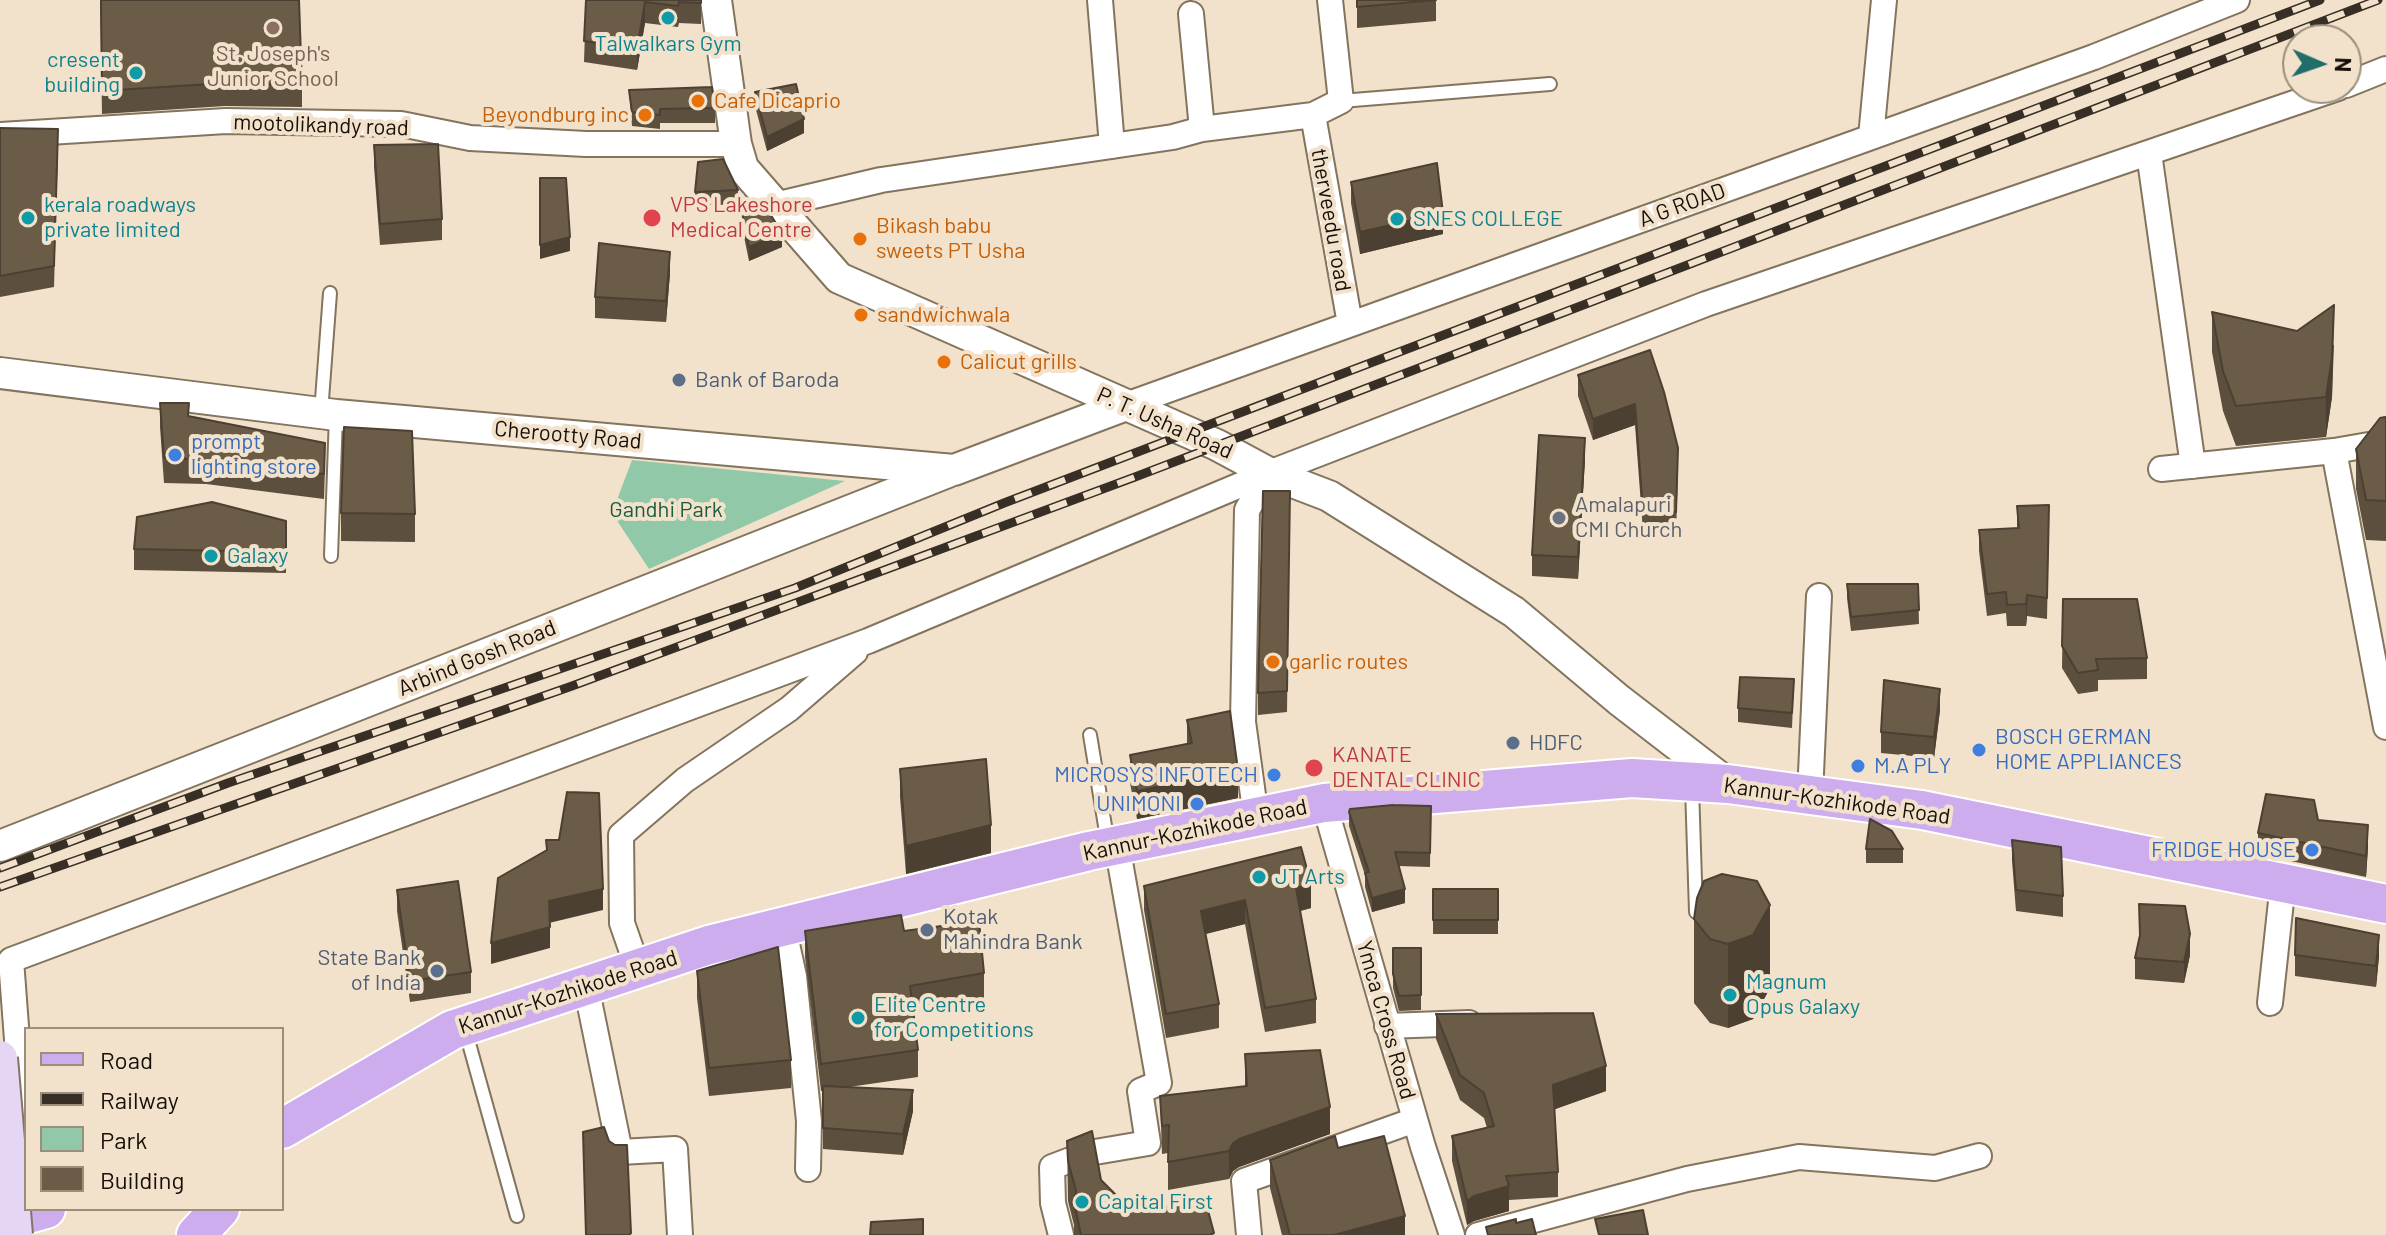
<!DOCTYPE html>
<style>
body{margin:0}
#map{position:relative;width:2386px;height:1235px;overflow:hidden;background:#f3e2cb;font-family:Barlow,sans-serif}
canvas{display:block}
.legend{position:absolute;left:24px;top:1027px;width:260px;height:184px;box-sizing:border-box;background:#f3e2cb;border:2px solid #9a8e7d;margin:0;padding:10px 14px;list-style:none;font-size:24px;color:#150f07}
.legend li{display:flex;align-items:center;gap:16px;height:40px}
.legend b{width:40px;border:2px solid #9a8e7d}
.north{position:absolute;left:2282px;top:24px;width:80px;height:80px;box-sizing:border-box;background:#f3e2cb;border:2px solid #9a8e7d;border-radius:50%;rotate:92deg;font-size:22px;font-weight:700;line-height:32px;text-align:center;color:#150f07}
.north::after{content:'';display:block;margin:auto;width:28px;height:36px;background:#216d6b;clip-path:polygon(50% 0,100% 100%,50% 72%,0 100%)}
</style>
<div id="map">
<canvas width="2386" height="1235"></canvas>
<ul class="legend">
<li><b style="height:10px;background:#cdaded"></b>Road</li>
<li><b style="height:10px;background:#372f25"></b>Railway</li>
<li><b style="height:22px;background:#91c8a7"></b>Park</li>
<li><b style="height:22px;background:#6b5c48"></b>Building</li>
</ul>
<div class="north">N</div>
</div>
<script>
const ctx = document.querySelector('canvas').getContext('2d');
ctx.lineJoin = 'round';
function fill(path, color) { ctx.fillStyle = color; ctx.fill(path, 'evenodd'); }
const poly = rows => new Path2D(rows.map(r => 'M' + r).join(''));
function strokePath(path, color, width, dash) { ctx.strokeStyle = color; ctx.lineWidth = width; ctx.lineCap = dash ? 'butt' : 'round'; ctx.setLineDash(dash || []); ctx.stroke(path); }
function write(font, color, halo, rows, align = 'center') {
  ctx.font = font + ' Barlow,sans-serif'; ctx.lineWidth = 8; ctx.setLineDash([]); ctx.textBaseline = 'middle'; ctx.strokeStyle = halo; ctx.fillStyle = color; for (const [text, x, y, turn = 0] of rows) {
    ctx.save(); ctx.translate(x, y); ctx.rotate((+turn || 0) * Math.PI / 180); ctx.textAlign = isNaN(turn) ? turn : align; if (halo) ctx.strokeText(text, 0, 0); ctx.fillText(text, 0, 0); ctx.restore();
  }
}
const green = poly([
 [632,460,845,481,649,569,612,513]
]);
const service = poly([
 [1341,101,1550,84],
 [321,413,330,293],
 [331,556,336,415],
 [1090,735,1108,844],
 [1692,787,1696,912],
 [465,1029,517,1216]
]);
const minor = poly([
 [1100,0,1112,146],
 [1191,14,1202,129],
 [2346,85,2386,69],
 [1313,115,1350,324],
 [0,135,226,121,401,124,470,138,586,144,736,144],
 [1871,137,1884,0],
 [2149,153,2193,466],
 [775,205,881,180,1173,137,1202,129,1313,115,1341,101,1330,0],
 [1126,405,2094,57,2237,0],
 [2334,451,2386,727],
 [2161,469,2334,451,2386,442],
 [1810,795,1819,596],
 [1324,803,1423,1147,1452,1235],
 [1256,817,1243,722,1247,510,1269,473],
 [783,926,794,976,809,1121,808,1169],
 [638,969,622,923,621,835,685,780,789,709,855,652],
 [586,986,620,1152,675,1149,680,1235],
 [2270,1003,2283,883],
 [1387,1026,1469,1023],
 [26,1159,11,960,868,641,1269,473,1706,304,2338,88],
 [1061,1235,1053,1203,1052,1167,1089,1153,1148,1143,1140,1091,1159,1083,1117,845],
 [1249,1235,1244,1181,1415,1120],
 [1478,1235,1687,1179,1799,1157,1935,1168,1979,1156]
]);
const tertiary = poly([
 [716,0,736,144,743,168,839,278,1217,445,1269,473,1329,496,1514,612,1619,700,1728,784],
 [0,373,336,415,954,470,1126,405],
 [0,846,948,472]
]);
const primary = poly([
 [282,1129,452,1030,709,945,1089,851,1324,803,1632,778,1728,784,1922,810,2386,904],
 [0,1222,46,1209],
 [196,1235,220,1209]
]);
const rail = poly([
 [0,868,228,783,795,588,1004,503,2320,0],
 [0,887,572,686,1135,477,2378,0]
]);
const secondaryBridge = poly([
 [0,1058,15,1235]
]);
const wall = poly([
 [100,0,302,85,302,107,225,106,102,114],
 [586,0,701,0,701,24,679,23,678,27,645,23,637,70,584,62],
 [1436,0,1436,21,1357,28,1357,7],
 [629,90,715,108,715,123,660,123,660,129,632,126],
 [755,92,804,133,767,151,755,106],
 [0,128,58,150,54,287,0,297],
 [374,145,442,219,442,240,380,245,374,167],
 [1351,182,1443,234,1360,254,1351,203],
 [738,190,738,204,695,206,695,192],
 [742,212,782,247,749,261,742,227],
 [670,273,666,322,595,318,595,297],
 [2212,312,2334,345,2332,397,2326,437,2236,446,2223,411,2212,352],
 [1650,350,1678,470,1676,534,1643,532,1635,425,1593,440,1578,396,1578,375],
 [160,403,189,416,325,467,324,499,206,484,164,483,160,427],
 [2386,418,2386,541,2366,540,2356,489,2356,449],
 [1585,459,1578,579,1532,576,1532,555],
 [1290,491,1287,712,1258,715,1258,693],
 [2017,506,2049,526,2047,619,2027,616,2026,626,2007,626,2006,613,1987,616,1979,551,1979,530,2017,528],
 [341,513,415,514,415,542,341,541],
 [286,521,286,573,134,570,134,549],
 [1847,584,1918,584,1919,624,1851,631,1847,598],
 [2063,599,2147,658,2147,679,2098,680,2098,691,2078,694,2062,668],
 [1794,679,1792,728,1738,722,1738,708],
 [1940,710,1934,758,1881,753,1881,732],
 [1187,720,1238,798,1137,819,1130,783,1130,755,1187,744],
 [900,769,991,853,906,874,900,797],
 [1431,806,1430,867,1398,866,1405,903,1372,912,1365,887,1365,875,1349,826,1349,812],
 [2318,820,2368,847,2366,877,2258,854,2258,833],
 [2012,840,2063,896,2063,917,2016,911,2012,861],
 [1866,849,1903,849,1903,863,1866,863],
 [1144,886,1311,908,1300,911,1316,999,1316,1023,1265,1032,1245,924,1206,934,1219,1004,1219,1028,1166,1038,1144,910],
 [1433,889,1498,889,1498,934,1433,934],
 [397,890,471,972,471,993,410,1002,397,911],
 [1697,898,1770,988,1753,1019,1728,1028,1710,1023,1694,1003,1694,919],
 [2139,904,2190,955,2184,983,2135,979,2135,958,2139,938],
 [805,931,984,973,984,999,914,1012,918,1050,918,1077,849,1087,913,1111,903,1155,823,1149,823,1091,821,1091,805,957],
 [1393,948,1421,948,1421,1010,1399,1011,1393,988],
 [2295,955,2379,956,2376,987,2295,976],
 [697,971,791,1060,791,1088,709,1096,697,998],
 [1436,1014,1606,1091,1554,1109,1558,1172,1558,1197,1509,1200,1509,1211,1474,1221,1467,1225,1452,1161,1452,1136,1487,1128,1484,1118,1460,1100,1436,1039],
 [1245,1054,1330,1134,1239,1167,1233,1171,1229,1179,1168,1190,1168,1153,1162,1154,1160,1096,1245,1086],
 [1067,1141,1101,1180,1122,1201,1214,1235,1074,1235,1074,1225,1068,1201],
 [1270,1160,1405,1235,1282,1235,1270,1188]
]);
const shadedWall = poly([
 [645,2,645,23,637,70,637,49],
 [804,119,804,133,767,151,767,137],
 [1443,213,1443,234,1360,254,1360,232],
 [782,233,782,247,749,261,749,247],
 [570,237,570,251,540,259,540,245],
 [670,252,670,273,666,322,666,301],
 [2334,305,2332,397,2326,437,2326,397],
 [1635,404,1635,425,1593,440,1593,419],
 [1585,438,1585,459,1578,579,1578,557],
 [2027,595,2027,616,2026,626,2026,604],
 [1940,689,1940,710,1934,758,1934,737],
 [1238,770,1238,798,1137,819,1137,791],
 [991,825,991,853,906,874,906,846],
 [2368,825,2368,847,2366,877,2366,856],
 [1311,884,1311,908,1296,912,1296,888],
 [603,889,603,910,549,923,549,901],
 [1405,889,1405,903,1372,912,1372,898],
 [1245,900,1245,924,1201,935,1201,911],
 [1770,905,1770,988,1753,1019,1728,1028,1728,944],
 [550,927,550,948,491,964,491,943],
 [2190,934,2190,955,2184,983,2184,962],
 [2379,935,2379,956,2376,987,2376,966],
 [1606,1066,1606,1091,1553,1110,1553,1085],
 [913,1090,913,1111,903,1155,903,1134],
 [1330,1107,1330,1134,1239,1167,1233,1171,1229,1179,1229,1151,1233,1143,1239,1139],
 [1509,1186,1509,1211,1474,1221,1467,1225,1467,1201,1474,1196],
 [1405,1216,1405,1235,1334,1235]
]);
const building = poly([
 [101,0,299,0,302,85,225,83,102,91,101,0],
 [586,0,701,0,701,3,679,2,678,6,645,2,637,49,584,41,586,0],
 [1357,0,1436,0,1357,7,1357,0],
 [796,84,804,119,767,137,755,92,796,84],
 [712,87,715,108,660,109,660,115,632,112,629,90,712,87],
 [0,128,58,129,54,266,0,276,0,128],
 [438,144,442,219,380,224,374,145,438,144],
 [723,159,738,190,695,192,698,162,723,159],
 [1437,163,1443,213,1360,232,1351,182,1437,163],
 [540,178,566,178,570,237,540,245,540,178],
 [767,209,782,233,749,247,742,212,767,209],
 [599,243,670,252,666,301,595,297,599,243],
 [2334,305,2332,357,2326,397,2236,406,2223,371,2212,312,2297,331,2334,305],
 [1650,350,1664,392,1678,448,1676,512,1643,511,1635,404,1593,419,1578,375,1650,350],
 [160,403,189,403,188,416,325,443,324,474,206,460,164,458,160,403],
 [2385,417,2386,418,2386,501,2366,500,2356,449,2380,418,2385,417],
 [344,427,412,431,415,514,341,513,344,427],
 [1539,435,1585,438,1578,557,1532,555,1539,435],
 [1263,491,1290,491,1287,691,1258,693,1263,491],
 [212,502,286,521,286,552,134,549,137,517,212,502],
 [2049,505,2047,598,2027,595,2026,604,2007,605,2006,592,1987,594,1979,530,2019,528,2017,506,2049,505],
 [1847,584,1918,584,1919,610,1851,617,1847,584],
 [2063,599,2137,599,2147,658,2096,659,2098,670,2078,673,2062,646,2063,599],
 [1740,677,1794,679,1792,713,1738,708,1740,677],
 [1884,680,1940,689,1934,737,1881,732,1884,680],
 [1230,711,1238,770,1137,791,1130,755,1192,743,1187,720,1230,711],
 [986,759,991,825,906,846,900,769,986,759],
 [567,792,599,793,603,889,549,901,550,927,491,943,498,878,547,850,546,840,559,840,567,792],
 [2266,794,2314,800,2318,820,2368,825,2366,856,2258,833,2266,794],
 [1393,805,1431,806,1430,853,1395,852,1405,889,1372,898,1365,873,1369,872,1349,812,1350,809,1393,805],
 [1870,819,1892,831,1903,849,1866,849,1870,819],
 [2012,840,2061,847,2063,896,2016,890,2012,840],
 [1301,847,1311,884,1296,888,1316,999,1265,1008,1245,900,1201,911,1219,1004,1166,1014,1144,886,1301,847],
 [1722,874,1757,881,1770,905,1753,935,1728,944,1710,939,1694,919,1697,898,1704,881,1722,874],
 [458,881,471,972,410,981,397,890,458,881],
 [1433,889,1498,889,1498,920,1433,920,1433,889],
 [2139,904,2185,906,2190,934,2184,962,2135,958,2140,935,2139,904],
 [901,915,904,931,979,921,984,973,910,986,918,1050,821,1064,805,931,901,915],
 [2296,918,2379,935,2376,966,2295,955,2296,918],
 [778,947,791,1060,709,1068,697,971,778,947],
 [1393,948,1421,948,1421,995,1399,996,1393,974,1393,948],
 [1593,1013,1606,1066,1553,1085,1558,1172,1506,1176,1509,1186,1474,1196,1467,1201,1452,1136,1494,1126,1484,1093,1460,1075,1436,1014,1593,1013],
 [1320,1050,1330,1107,1239,1139,1233,1143,1229,1151,1168,1162,1169,1125,1162,1126,1160,1096,1247,1086,1245,1054,1320,1050],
 [823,1086,913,1090,903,1134,823,1128,823,1086],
 [604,1127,609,1141,615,1145,627,1145,631,1233,629,1235,586,1235,583,1132,604,1127],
 [1092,1131,1101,1180,1122,1201,1156,1207,1206,1203,1214,1233,1210,1235,1081,1235,1074,1202,1076,1191,1068,1161,1067,1141,1092,1131],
 [1335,1136,1338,1148,1384,1136,1405,1216,1334,1235,1290,1235,1270,1160,1335,1136],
 [1643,1210,1648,1235,1599,1235,1595,1219,1643,1210],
 [923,1219,923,1235,870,1235,871,1222,923,1219],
 [1516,1219,1516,1223,1532,1219,1536,1235,1488,1235,1486,1227,1516,1219]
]);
const markers = [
 [668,18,8,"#0f9aa8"],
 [273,28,8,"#8d6e63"],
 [136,73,8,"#0f9aa8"],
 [698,101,8,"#e8710a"],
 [645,115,8,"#e8710a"],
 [28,218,8,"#0f9aa8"],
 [652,218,10,"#e0444e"],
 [1397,219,8,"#0f9aa8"],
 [860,239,8,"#e8710a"],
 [861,315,8,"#e8710a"],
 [944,362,8,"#e8710a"],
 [679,380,8,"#5c6f8a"],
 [175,455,8,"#3f7fe0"],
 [1559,518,8,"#6b7280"],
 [211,556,8,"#0f9aa8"],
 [1273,662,8,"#e8710a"],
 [1513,743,8,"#5c6f8a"],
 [1979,750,8,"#3f7fe0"],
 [1858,766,8,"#3f7fe0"],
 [1314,768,10,"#e0444e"],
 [1274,775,8,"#3f7fe0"],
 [1197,804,8,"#3f7fe0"],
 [2312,850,8,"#3f7fe0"],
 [1259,877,8,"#0f9aa8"],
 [927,930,8,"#5c6f8a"],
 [437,971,8,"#5c6f8a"],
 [1730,995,8,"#0f9aa8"],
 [858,1018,8,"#0f9aa8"],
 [1082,1202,8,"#0f9aa8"]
];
const cultureNames = [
 ["Talwalkars Gym",668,44,"center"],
 ["cresent",120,60,"right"],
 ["building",120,85,"right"],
 ["kerala roadways",44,205],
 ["private limited",44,230],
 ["SNES COLLEGE",1413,219],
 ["Galaxy",227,556],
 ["JT Arts",1275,877],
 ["Magnum",1746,982],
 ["Opus Galaxy",1746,1007],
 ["Elite Centre",874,1005],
 ["for Competitions",874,1030],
 ["Capital First",1098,1202]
];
const educationNames = [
 ["St. Joseph's",273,54],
 ["Junior School",273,79]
];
const foodNames = [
 ["Cafe Dicaprio",714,101],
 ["Beyondburg inc",629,115,"right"],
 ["Bikash babu",876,226],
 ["sweets PT Usha",876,251],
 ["sandwichwala",877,315],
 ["Calicut grills",960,362],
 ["garlic routes",1289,662]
];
const streetNames = [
 ["mootolikandy road",321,125,2],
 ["A G ROAD",1682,205,-20],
 ["therveedu road",1331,220,80],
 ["P. T. Usha Road",1165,423,24],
 ["Cherootty Road",568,435,5],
 ["Arbind Gosh Road",477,658,-22],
 ["Kannur-Kozhikode Road",1837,801,8],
 ["Kannur-Kozhikode Road",1195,830,-12],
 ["Kannur-Kozhikode Road",568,992,-18],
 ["Ymca Cross Road",1386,1020,74]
];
const healthNames = [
 ["VPS Lakeshore",670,205],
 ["Medical Centre",670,230],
 ["KANATE",1332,755],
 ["DENTAL CLINIC",1332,780]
];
const serviceNames = [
 ["Bank of Baroda",695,380],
 ["HDFC",1529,743],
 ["Kotak",943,917],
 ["Mahindra Bank",943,942],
 ["State Bank",421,958,"right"],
 ["of India",421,983,"right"]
];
const shopNames = [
 ["prompt",191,442],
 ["lighting store",191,467],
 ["BOSCH GERMAN",1995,737],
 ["HOME APPLIANCES",1995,762],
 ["M.A PLY",1874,766],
 ["MICROSYS INFOTECH",1258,775,"right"],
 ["UNIMONI",1181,804,"right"],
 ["FRIDGE HOUSE",2296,850,"right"]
];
const worshipNames = [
 ["Amalapuri",1575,505],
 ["CMI Church",1575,530]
];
const parkNames = [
 ["Gandhi Park",666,510]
];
fill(green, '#91c8a7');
strokePath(service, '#83745e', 16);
strokePath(minor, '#83745e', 28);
strokePath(tertiary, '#83745e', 34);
strokePath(primary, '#fff', 42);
strokePath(service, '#fff', 12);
strokePath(minor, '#fff', 24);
strokePath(tertiary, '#fff', 30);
strokePath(primary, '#cdaded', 38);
strokePath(rail, '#372f25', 9);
strokePath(rail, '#f3e2cb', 6, [18]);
strokePath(secondaryBridge, '#83745e', 38, []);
strokePath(secondaryBridge, '#e6d6f6', 34);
fill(wall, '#5c4f3e');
fill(shadedWall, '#4b4032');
fill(building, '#6b5c48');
strokePath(building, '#4b4032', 2);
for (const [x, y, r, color] of markers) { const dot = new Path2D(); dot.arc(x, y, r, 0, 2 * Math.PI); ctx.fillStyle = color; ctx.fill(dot); strokePath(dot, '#f3e2cb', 3); }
write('22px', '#0d838f', '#f3e2cb', cultureNames, 'left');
write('22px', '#785e54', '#f3e2cb', educationNames);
write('22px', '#c56008', '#f3e2cb', foodNames, 'left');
write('22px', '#150f07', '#f3e2cb', streetNames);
write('22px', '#be3a42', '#f3e2cb', healthNames, 'left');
write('22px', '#4e5e75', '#f3e2cb', serviceNames, 'left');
write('22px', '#366cbe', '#f3e2cb', shopNames, 'left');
write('22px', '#5b616d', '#f3e2cb', worshipNames, 'left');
write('22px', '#1a5c3b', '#f3e2cb', parkNames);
</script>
